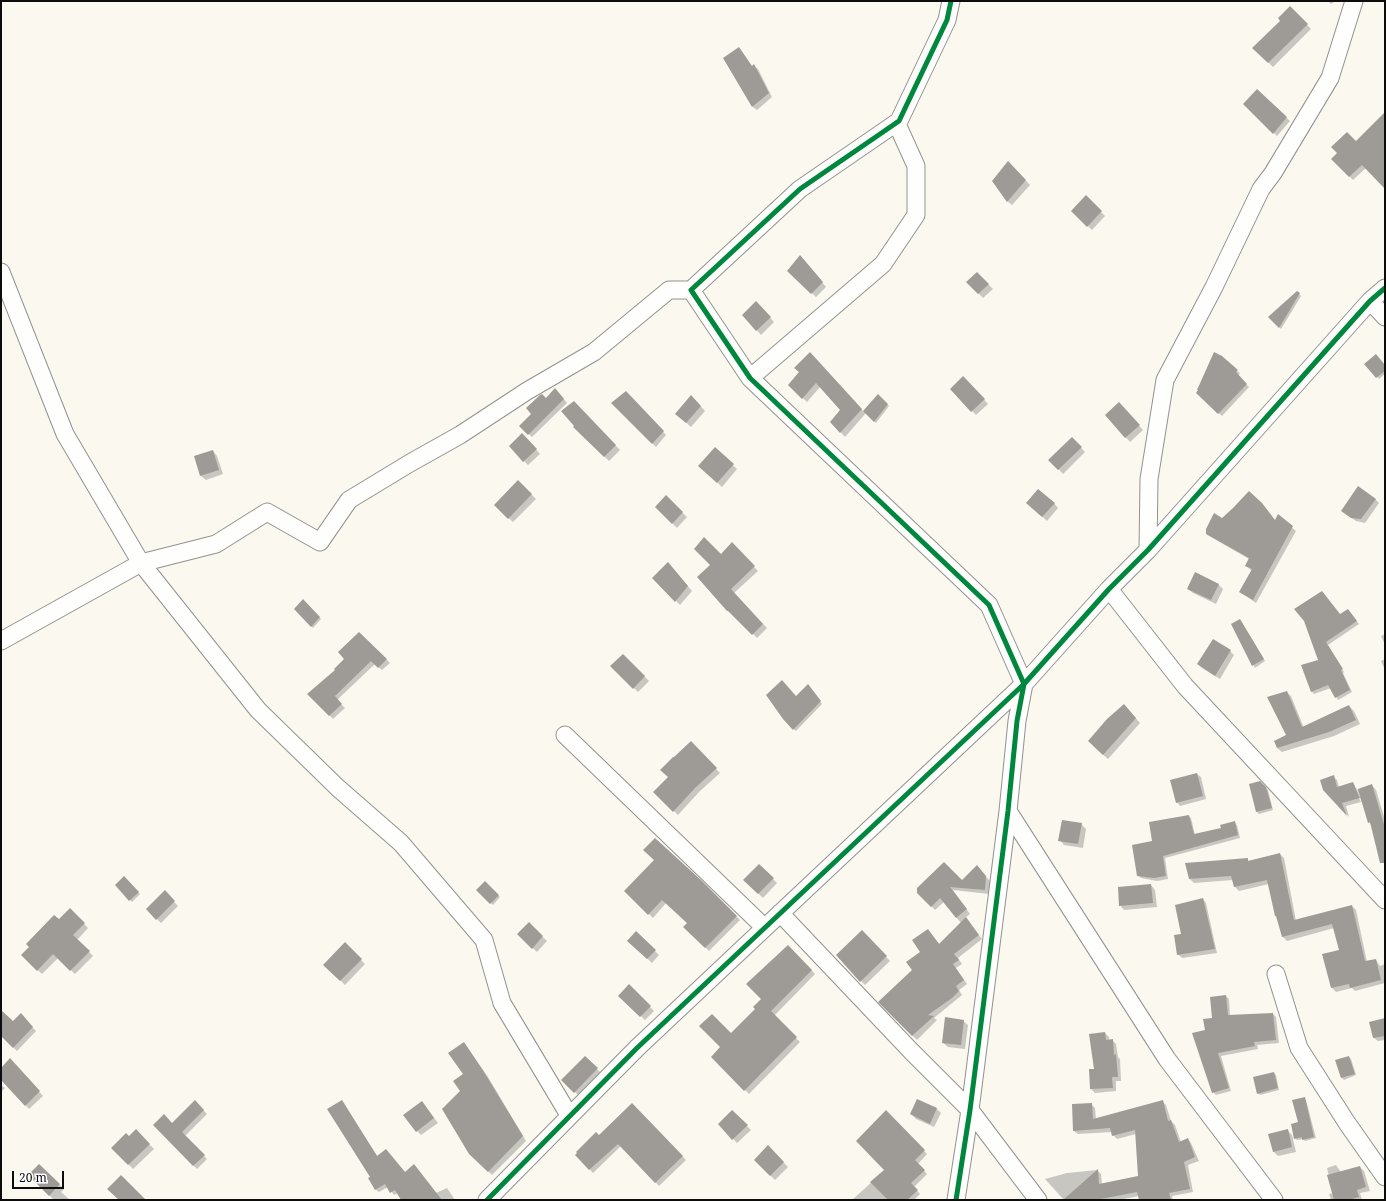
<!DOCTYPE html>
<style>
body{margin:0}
#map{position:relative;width:1386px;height:1201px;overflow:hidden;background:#fbf8f0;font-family:"Noto Serif",serif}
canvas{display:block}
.frame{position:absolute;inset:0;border:2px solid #0c0c0c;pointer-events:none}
.scale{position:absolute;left:12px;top:1171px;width:52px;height:18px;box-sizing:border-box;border:2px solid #0c0c0c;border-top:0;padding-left:5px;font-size:12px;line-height:14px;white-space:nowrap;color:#0c0c0c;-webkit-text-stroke:3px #fff;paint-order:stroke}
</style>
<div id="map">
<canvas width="1386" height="1201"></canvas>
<div class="frame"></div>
<div class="scale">20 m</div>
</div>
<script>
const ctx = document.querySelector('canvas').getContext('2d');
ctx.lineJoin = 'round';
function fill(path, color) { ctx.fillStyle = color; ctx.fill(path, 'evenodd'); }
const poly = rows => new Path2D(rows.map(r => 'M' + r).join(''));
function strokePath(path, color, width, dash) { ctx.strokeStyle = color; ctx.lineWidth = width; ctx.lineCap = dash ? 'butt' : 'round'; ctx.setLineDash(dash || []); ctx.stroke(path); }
const shadow = poly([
 [1328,1,1335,1,1331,4],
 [1290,7,1311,29,1273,67,1254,48,1282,21],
 [724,58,753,67,754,66,758,69,772,97,757,110,753,107],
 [1257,90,1290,121,1277,136,1245,104],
 [1385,117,1385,187,1366,168,1353,180,1332,159,1356,143],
 [1008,162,1030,185,1012,205,1007,201],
 [1086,197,1105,216,1092,230,1072,211],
 [804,260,826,287,816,297,788,271],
 [977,273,993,289,983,298,967,282],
 [1297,292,1301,296,1281,329,1270,317],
 [760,306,774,322,761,335,743,315],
 [814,358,864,412,878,396,889,406,876,423,866,413,845,437,831,422,842,410,820,387,807,402,789,385],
 [1366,364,1385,366,1385,374,1379,379],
 [1237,371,1240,373,1238,376,1249,387,1222,416,1197,393],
 [963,377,988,404,976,415,951,389],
 [626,392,666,435,656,447,613,403],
 [559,393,567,403,532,437,521,426,546,399],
 [691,396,705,411,691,427,681,418],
 [574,402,620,450,609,461,575,427],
 [1123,408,1143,430,1130,442,1106,415],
 [1072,438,1085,452,1063,474,1050,460],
 [527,439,540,454,528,465,524,461],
 [715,449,737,469,722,487,704,470],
 [213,451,217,456,223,474,206,480,201,476],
 [518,481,536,499,513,522,495,505],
 [666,497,687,517,677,528,656,507],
 [1375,499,1379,503,1365,523,1356,521,1346,514],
 [1054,503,1058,508,1047,521,1032,507],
 [1278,516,1296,531,1256,603,1240,592,1252,571,1246,566,1249,559,1211,537,1207,534,1223,519,1275,521],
 [732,544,758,571,734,593,767,628,757,638,733,614,711,565],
 [668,563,692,591,680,605,654,578],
 [1218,584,1223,589,1216,604,1193,593,1188,589],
 [304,601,321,619,313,628,295,609],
 [1348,610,1359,624,1328,645,1344,672,1343,673,1352,692,1338,700,1331,688,1314,694,1311,691,1319,660,1305,621,1341,615],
 [1242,623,1265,661,1255,668,1233,625],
 [1385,634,1385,645,1381,636],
 [371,644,390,663,382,670,375,664,337,700,345,708,333,719,309,694],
 [1230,651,1234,655,1220,679,1202,668,1198,664],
 [623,655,649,681,638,692,612,666],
 [1385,659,1385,670,1381,661],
 [810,688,822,704,796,731,784,719,796,698],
 [1286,692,1291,696,1304,728,1349,706,1354,711,1360,724,1334,736,1282,752,1277,748,1287,735],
 [1124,705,1140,723,1108,759,1093,746],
 [691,743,720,773,699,792,678,815,655,792,669,777,674,759],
 [1197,774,1201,777,1206,799,1180,806,1177,802],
 [1333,776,1337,780,1339,787,1353,783,1355,786,1353,786,1361,802,1346,806,1349,817,1324,789],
 [1260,782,1268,790,1273,810,1259,814,1257,812,1250,785],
 [1372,785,1376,790,1385,820,1385,846,1369,822,1356,787,1358,790],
 [1188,816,1191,818,1195,835,1222,829,1234,822,1237,825,1240,838,1165,858,1168,879,1157,881,1141,878,1138,875,1154,842],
 [1081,824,1086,829,1083,848,1064,845,1060,840],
 [1280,854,1284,858,1296,921,1352,906,1356,910,1367,962,1376,960,1380,966,1385,964,1385,983,1355,991,1352,988,1336,992,1332,988,1324,955,1340,951,1334,928,1287,941,1283,937,1278,918,1276,916,1269,884,1239,891,1235,887,1233,880,1194,883,1190,879,1247,859,1249,861],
 [759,865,777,883,763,898,744,880],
 [981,871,990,881,989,894,953,890,970,914,965,918,982,939,958,958,962,964,956,968,967,984,959,990,962,995,934,1018,937,1020,917,1040,879,1002,913,970,922,952,928,930,940,945,961,923,944,902,935,910,918,893,962,882],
 [124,877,140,894,132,902,116,885],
 [700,881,740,920,709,951,685,927,688,924,666,903,653,918,626,891],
 [485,882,500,897,493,905,477,890],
 [1151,885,1155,890,1157,907,1124,910,1120,905],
 [165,892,178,906,161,923,147,909],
 [1203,899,1206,903,1217,953,1182,958,1178,954,1182,935],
 [70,909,88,928,77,940,93,956,75,974,58,958,42,974,22,955],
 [529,924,547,941,537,952,518,934],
 [862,932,890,961,865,985,861,981],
 [636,933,659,955,652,963,629,941],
 [345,944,365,964,345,985,325,965],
 [788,946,815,974,774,1016,800,1042,749,1094,712,1057,721,1047,731,1034,756,1009,762,999],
 [629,986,654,1011,645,1020,620,996],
 [1226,996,1229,999,1230,1016,1273,1014,1276,1017,1279,1043,1257,1045,1258,1049,1221,1056,1231,1091,1216,1095,1213,1092,1206,1031],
 [1,1014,13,1023,21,1015,36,1031,17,1051,1,1035],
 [1385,1019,1385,1040,1378,1041,1374,1038],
 [963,1021,968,1025,965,1049,948,1047,943,1043],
 [1105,1033,1109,1037,1109,1041,1112,1040,1116,1044,1118,1057,1120,1059,1121,1081,1116,1081,1116,1091,1095,1093,1091,1089],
 [467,1047,488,1077,526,1141,492,1175,470,1153,462,1091],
 [585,1057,601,1073,579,1096,562,1080],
 [1349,1057,1351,1059,1356,1075,1344,1080,1342,1078],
 [14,1064,43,1096,29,1109,1,1078,1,1069],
 [1274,1073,1276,1075,1279,1090,1260,1095,1258,1093],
 [1,1085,5,1088,1,1092],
 [1304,1098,1306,1100,1316,1138,1305,1141,1303,1139,1297,1140,1295,1138],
 [195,1101,207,1114,185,1136,207,1159,197,1169,154,1125,172,1124],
 [341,1101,378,1157,436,1193,447,1188,455,1200,402,1200,398,1193,394,1195,388,1187,379,1192,375,1189],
 [422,1102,438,1123,421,1135,417,1131],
 [1163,1102,1166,1105,1171,1121,1175,1125,1181,1142,1188,1139,1191,1143,1199,1161,1188,1165,1193,1192,1172,1196,1173,1200,1140,1200,1139,1196,1118,1200,1064,1200,1045,1179,1067,1173,1097,1170,1101,1174,1102,1184,1139,1176,1136,1134,1117,1139,1113,1135,1112,1132,1078,1134,1074,1131,1091,1104,1095,1108,1096,1119],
 [632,1105,686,1160,659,1186,621,1146,593,1173,576,1155,599,1137],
 [937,1109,941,1113,934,1127,916,1119,911,1114],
 [732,1111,751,1130,737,1143,719,1124],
 [886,1111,927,1154,918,1164,927,1174,914,1187,920,1194,914,1200,852,1200,885,1170],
 [1287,1130,1292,1135,1296,1152,1278,1156,1274,1152,1269,1135],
 [136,1131,154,1149,133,1169,113,1148,129,1137],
 [768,1147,788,1167,775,1180,755,1160],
 [39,1165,64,1189,61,1192,70,1200,54,1200,29,1175],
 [1336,1165,1341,1172,1360,1167,1364,1171,1370,1191,1360,1193,1362,1200,1331,1200,1329,1194,1333,1193,1327,1168]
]);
const building = poly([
 [1290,6,1308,24,1268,63,1252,48,1280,21,1278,18],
 [739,47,752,66,754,64,769,93,752,107,723,58],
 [1257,89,1287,117,1273,134,1243,104],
 [1385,112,1385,189,1362,165,1349,177,1331,159,1337,153,1331,147,1347,132,1356,141],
 [1008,161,1026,180,1007,202,992,181],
 [1086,195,1102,211,1087,227,1071,211],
 [800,255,823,282,811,294,787,271],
 [977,272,989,284,978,294,966,282],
 [1297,291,1300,293,1279,328,1268,317],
 [756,301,771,317,756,331,742,315],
 [810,352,862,409,840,433,830,422,840,410,816,383,802,399,788,385,799,372,794,368],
 [1214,352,1222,356,1238,370,1236,372,1247,384,1218,414,1196,393,1198,390,1197,390],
 [1376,354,1385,365,1385,371,1376,378,1364,364],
 [963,376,985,399,971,412,950,389],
 [555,388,564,399,528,435,519,426,531,414,526,408,540,395,542,394,546,398],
 [626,391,664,431,652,444,611,403],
 [878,394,888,404,874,422,863,411],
 [691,395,701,406,686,423,675,414],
 [574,401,616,445,604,457,573,427,574,426,561,411],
 [1119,402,1140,425,1125,438,1105,415],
 [522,433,537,449,523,462,509,446],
 [1072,437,1082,447,1058,470,1048,460],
 [715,447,734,464,717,483,698,466],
 [213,450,219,470,200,476,194,456],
 [518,480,532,494,508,519,494,505],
 [1358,486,1376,499,1361,519,1351,518,1341,511],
 [1038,489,1055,503,1042,517,1026,503],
 [1249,491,1262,503,1275,520,1278,514,1293,526,1253,600,1239,592,1252,569,1245,566,1249,558,1206,534,1206,529,1214,513,1222,518,1233,508],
 [666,495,683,512,672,524,655,507],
 [704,537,721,554,732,542,755,566,731,589,763,624,752,635,728,611,727,611,697,577,710,565,694,549],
 [668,562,688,586,675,602,652,578],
 [1195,572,1219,584,1211,600,1187,589],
 [1322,591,1340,614,1348,609,1357,621,1326,642,1343,669,1341,670,1350,690,1335,698,1328,685,1311,692,1301,665,1318,660,1304,621,1294,609],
 [303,599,320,617,311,627,294,609],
 [1240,619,1264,659,1252,666,1231,624],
 [359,632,387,659,378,668,371,661,335,696,342,704,329,716,307,694,335,670,334,669,344,659,338,652],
 [1213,639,1231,650,1215,676,1197,664],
 [623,654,645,676,633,689,610,666],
 [782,680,796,696,808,684,821,701,793,730,783,719,766,695],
 [1287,691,1302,727,1349,705,1356,720,1329,732,1277,748,1274,741,1286,735,1267,697],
 [1124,704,1136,718,1103,755,1088,741,1107,719],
 [691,741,717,768,695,788,673,812,653,792,668,777,660,770,673,757,674,757],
 [1197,773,1203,796,1176,803,1170,780],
 [1334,775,1337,787,1353,782,1360,798,1342,803,1347,816,1323,790,1320,780],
 [1260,781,1266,787,1272,808,1256,812,1249,784],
 [1372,784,1385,828,1385,863,1380,863,1370,822,1368,823,1358,789],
 [1189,815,1194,834,1221,828,1220,825,1235,821,1238,835,1163,856,1166,876,1154,878,1137,876,1132,845,1152,841,1149,822],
 [1062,820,1082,823,1078,844,1058,841],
 [655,838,701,880,737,916,705,948,683,927,687,923,662,900,648,915,624,891,654,860,643,850],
 [1280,853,1294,920,1352,905,1365,961,1376,959,1381,980,1350,988,1349,984,1331,988,1322,954,1339,950,1332,924,1282,937,1276,916,1275,916,1267,880,1234,887,1231,876,1189,879,1185,863,1248,858,1248,861],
 [944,862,962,880,977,865,986,876,985,890,950,887,967,909,956,918,940,898,931,907,917,893,917,888],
 [759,864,774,878,758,894,743,880],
 [124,876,139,892,129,901,115,885],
 [485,881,499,895,490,904,476,890],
 [1151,884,1153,903,1119,906,1118,887],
 [165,890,175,901,156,920,146,909],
 [1203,898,1215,949,1177,955,1174,935,1181,934,1175,905],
 [70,908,85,923,73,935,90,951,70,971,53,954,37,971,21,955,29,947,26,944,54,915,59,919],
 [966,917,979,935,954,954,959,960,953,964,964,980,956,986,959,991,952,998,928,1015,934,1016,912,1036,878,1002,912,970,906,962,920,952,912,940,928,929,939,944],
 [529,922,543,936,532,949,517,934],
 [862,930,887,956,860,982,836,955],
 [636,931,656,950,647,959,627,941],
 [345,942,362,959,340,981,323,965],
 [788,945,812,970,771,1011,797,1037,744,1091,711,1057,720,1047,699,1026,712,1014,731,1033,755,1009,753,1007,761,999,746,984],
 [629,984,651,1006,640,1017,618,996],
 [1226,995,1228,1015,1273,1013,1276,1040,1254,1042,1255,1046,1218,1053,1229,1088,1212,1093,1192,1033,1205,1030,1203,1019,1212,1018,1210,997],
 [1,1010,13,1021,21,1013,33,1027,13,1048,1,1036],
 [945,1017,964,1020,961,1045,942,1043],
 [1385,1018,1385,1036,1373,1038,1369,1022],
 [1105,1032,1106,1040,1113,1039,1114,1055,1116,1054,1118,1077,1112,1077,1113,1088,1090,1089,1089,1069,1094,1069,1089,1034],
 [464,1042,484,1072,523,1136,488,1172,469,1154,442,1109,460,1091,453,1081,463,1074,448,1053],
 [585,1056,598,1068,574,1093,561,1080],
 [1349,1056,1355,1074,1341,1078,1335,1060],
 [10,1058,40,1091,25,1106,1,1080,1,1068],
 [1274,1072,1278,1088,1257,1094,1253,1077],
 [1305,1097,1314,1137,1302,1140,1302,1137,1294,1139,1291,1124,1298,1122,1292,1100],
 [917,1099,937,1108,930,1124,910,1114],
 [195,1100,204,1110,182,1132,205,1155,193,1166,153,1125,164,1114,172,1123],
 [342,1100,377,1156,386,1149,405,1172,414,1164,442,1200,401,1200,395,1190,390,1193,385,1184,375,1190,368,1178,370,1177,327,1109],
 [1163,1100,1168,1121,1171,1120,1179,1142,1188,1138,1195,1157,1184,1162,1190,1189,1169,1193,1171,1200,1139,1200,1137,1192,1096,1200,1063,1200,1098,1169,1099,1184,1138,1176,1135,1130,1112,1136,1110,1128,1073,1131,1072,1104,1092,1103,1093,1119],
 [422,1101,434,1118,416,1132,403,1115],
 [632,1103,683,1156,655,1183,618,1144,589,1170,575,1155,577,1153,576,1152,596,1132,599,1135],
 [732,1110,748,1125,732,1140,718,1124],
 [886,1110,925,1150,915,1160,925,1170,911,1183,918,1190,907,1200,888,1200,870,1182,884,1170,856,1141],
 [136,1129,150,1144,128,1165,111,1148,126,1133,129,1136],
 [1288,1129,1292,1147,1273,1152,1268,1134],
 [768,1145,784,1162,770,1176,754,1160],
 [39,1164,60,1184,49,1196,28,1175],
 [1360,1166,1366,1187,1357,1190,1359,1197,1348,1200,1334,1200,1327,1175],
 [121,1175,146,1200,119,1200,107,1189]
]);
const minor = poly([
 [1,272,65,434,141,563,258,710,338,788,401,843,484,940,502,1003,569,1115],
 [1370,301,1385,317],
 [750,378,883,264,916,215,916,166,897,124],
 [1148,550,1149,479,1165,380,1214,287,1261,189,1273,173,1330,78,1354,1],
 [1109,589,1185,686,1385,900],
 [1,641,141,563,216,544,267,512,320,542,349,500,410,463,460,435,527,391,594,352,669,290,691,290],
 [565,735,764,927],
 [1008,811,1167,1059,1274,1200],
 [780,913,911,1051,970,1110,1038,1200],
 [1276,974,1299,1048,1347,1123,1385,1177],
 [487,1200,637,1048,1024,684,989,605,750,378,691,290,800,189,899,121,947,20,951,1],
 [956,1200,970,1110,1008,811,1017,721,1024,684,1109,589,1148,550,1370,301,1385,288]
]);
const cycleway = poly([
 [487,1200,637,1048,1024,684,989,605,750,378,691,290,800,189,899,121,947,20,951,1],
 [956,1200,970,1110,1008,811,1017,721,1024,684,1109,589,1148,550,1370,301,1385,288]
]);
fill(shadow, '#0003');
fill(building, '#9e9a96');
strokePath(minor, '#94928f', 19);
strokePath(minor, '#fefefd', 17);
strokePath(cycleway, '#00873e', 5);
</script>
